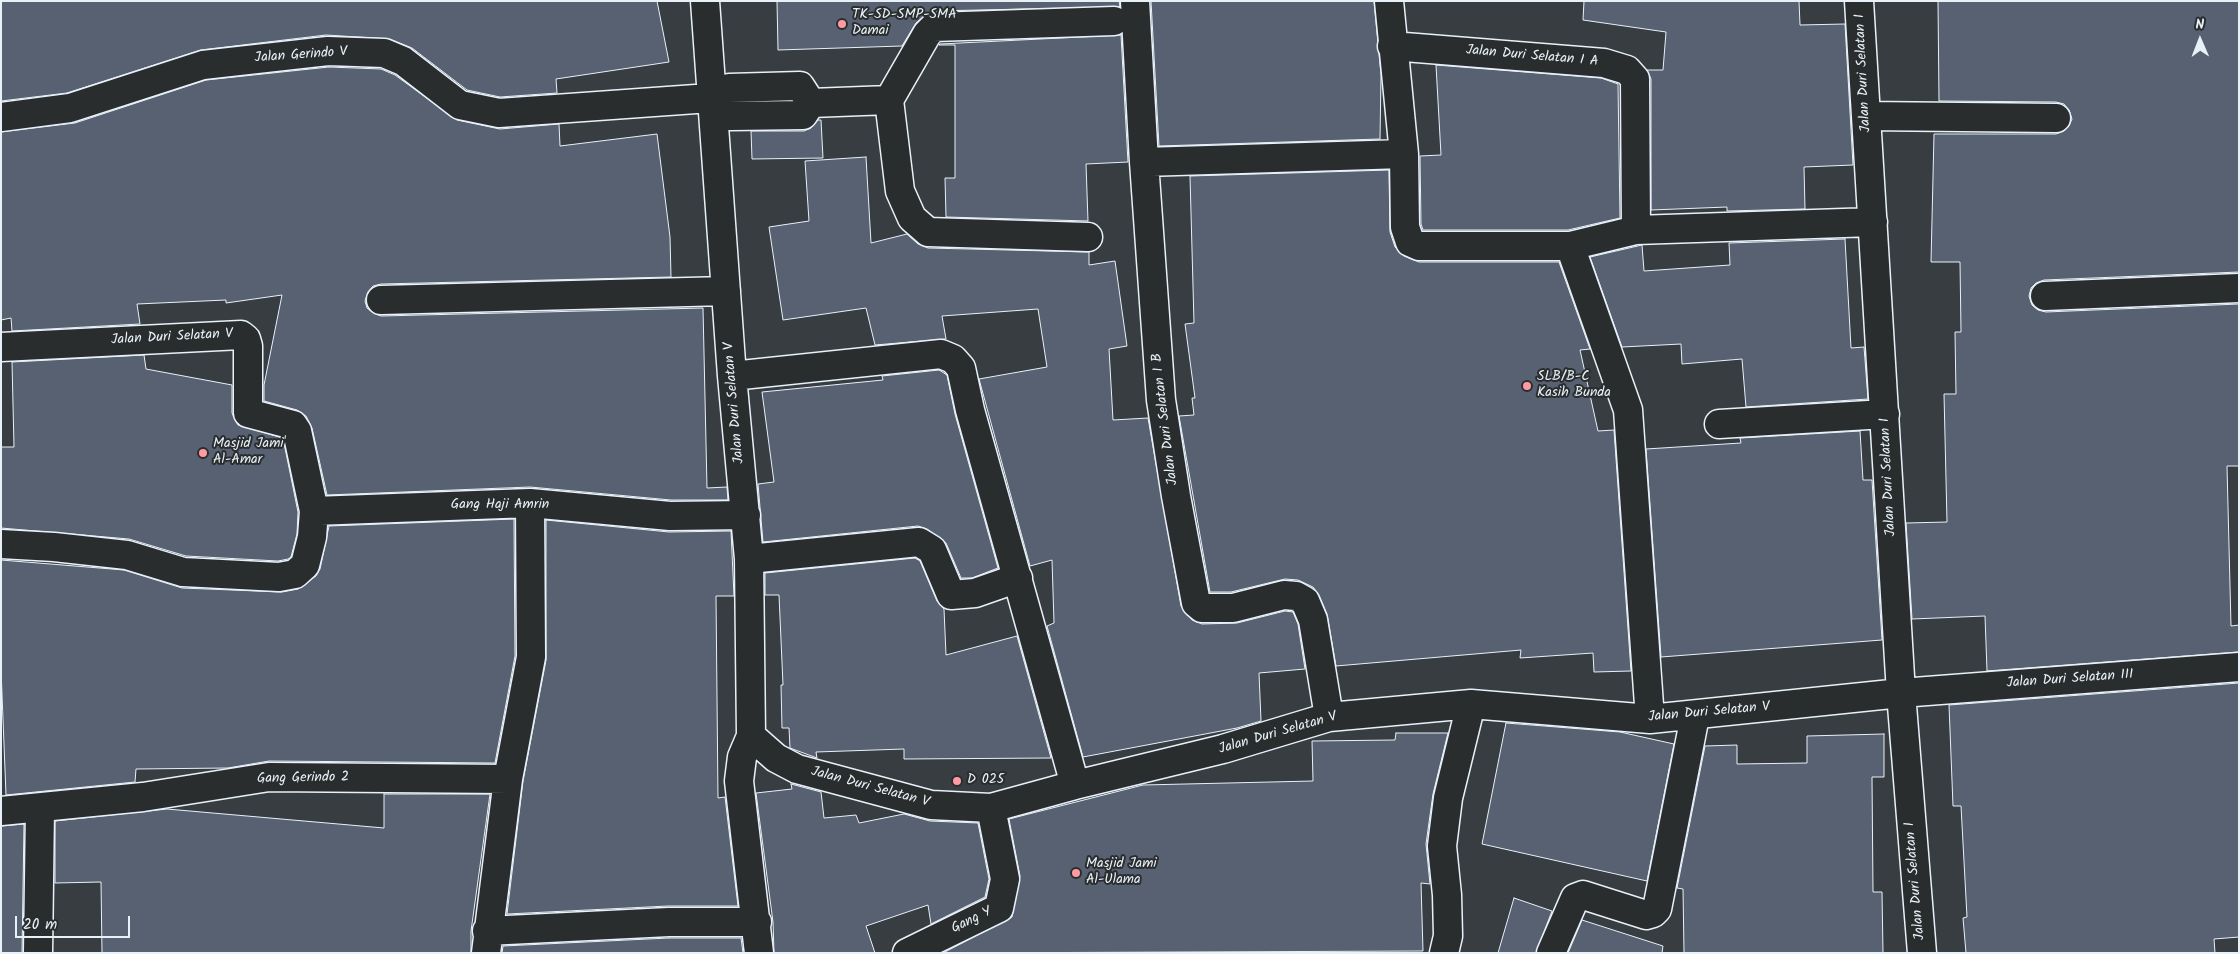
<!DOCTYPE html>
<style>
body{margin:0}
#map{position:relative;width:2240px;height:954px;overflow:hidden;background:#383d42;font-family:Kalam,sans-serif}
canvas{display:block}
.frame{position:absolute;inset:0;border:2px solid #e8f1f8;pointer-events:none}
.north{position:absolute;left:2175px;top:15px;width:50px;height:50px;-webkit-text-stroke:4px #2a2d2e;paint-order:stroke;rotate:359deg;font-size:14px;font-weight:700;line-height:20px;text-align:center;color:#e8f1f8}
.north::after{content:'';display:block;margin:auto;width:18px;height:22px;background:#e8f1f8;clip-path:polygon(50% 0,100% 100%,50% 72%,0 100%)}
.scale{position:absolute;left:15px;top:916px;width:115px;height:22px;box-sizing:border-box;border:2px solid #e8f1f8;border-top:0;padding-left:6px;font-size:15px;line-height:18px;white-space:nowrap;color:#e8f1f8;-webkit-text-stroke:4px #2a2d2e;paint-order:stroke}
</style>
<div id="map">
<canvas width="2240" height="954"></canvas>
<div class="frame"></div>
<div class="north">N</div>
<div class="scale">20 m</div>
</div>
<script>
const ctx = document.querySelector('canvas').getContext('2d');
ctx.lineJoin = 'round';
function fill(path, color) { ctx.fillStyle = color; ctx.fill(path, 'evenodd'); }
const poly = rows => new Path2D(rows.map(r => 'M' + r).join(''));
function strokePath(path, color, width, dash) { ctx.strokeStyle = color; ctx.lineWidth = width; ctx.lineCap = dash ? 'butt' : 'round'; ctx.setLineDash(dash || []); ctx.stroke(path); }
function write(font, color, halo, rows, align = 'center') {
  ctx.font = font + ' Kalam,sans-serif'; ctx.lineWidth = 4; ctx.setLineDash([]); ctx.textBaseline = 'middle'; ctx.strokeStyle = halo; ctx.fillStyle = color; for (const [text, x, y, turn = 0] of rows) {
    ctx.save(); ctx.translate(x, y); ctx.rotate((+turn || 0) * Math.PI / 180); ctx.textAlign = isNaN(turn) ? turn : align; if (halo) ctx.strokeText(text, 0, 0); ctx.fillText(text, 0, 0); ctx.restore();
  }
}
const building = poly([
 [1,1,657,1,669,62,556,79,557,93,500,97,467,90,412,48,390,39,326,35,201,50,67,93,1,101,1,1],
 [777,1,1119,1,1120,7,933,11,924,16,916,23,902,46,778,50,777,1],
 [1151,1,1374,1,1381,75,1380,139,1159,146,1151,1],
 [1584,1,1799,1,1800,25,1845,24,1853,165,1804,167,1805,209,1727,211,1727,207,1651,210,1651,79,1647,70,1663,70,1666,32,1583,20,1584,1],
 [1938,1,2239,1,2239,272,2044,280,2036,283,2031,288,2029,296,2032,305,2038,310,2046,312,2239,304,2239,466,2227,466,2231,626,2239,625,2239,652,1987,671,1985,616,1912,619,1906,523,1947,522,1944,394,1956,394,1955,332,1961,332,1960,262,1931,262,1934,134,2056,134,2064,131,2069,126,2072,119,2069,110,2064,104,2056,102,1939,101,1938,1],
 [1121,35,1128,162,1086,164,1088,221,946,217,945,178,955,178,955,45,939,45,940,44,1121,35],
 [1436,65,1601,78,1618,84,1620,218,1568,230,1423,230,1421,224,1420,156,1441,155,1436,65],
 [329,67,381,69,395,75,457,120,500,129,559,124,560,146,657,134,670,237,671,277,381,284,373,286,368,292,365,301,367,308,373,313,381,316,703,308,707,488,727,487,728,500,671,500,530,487,327,495,312,428,306,416,297,410,264,401,264,385,282,295,226,303,226,300,137,304,140,324,12,331,11,318,1,320,1,132,75,123,206,80,329,67],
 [818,120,821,120,823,158,752,159,751,131,804,131,811,128,818,120],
 [866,157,871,243,907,234,918,244,928,248,1089,252,1089,265,1115,261,1127,346,1109,349,1113,420,1148,418,1181,606,1192,620,1202,624,1237,623,1285,611,1293,612,1298,624,1305,669,1259,673,1261,721,1237,728,1083,757,1047,626,1054,623,1052,560,1030,566,979,379,1047,367,1038,309,942,316,946,339,875,345,866,308,783,320,769,227,809,221,805,161,866,157],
 [1389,170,1390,232,1395,247,1404,256,1419,262,1559,262,1590,349,1580,350,1598,431,1614,430,1631,671,1594,672,1593,653,1520,658,1521,650,1336,666,1327,614,1319,595,1313,587,1298,580,1285,579,1231,592,1210,592,1179,416,1194,415,1192,398,1195,398,1185,324,1194,323,1190,176,1389,170],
 [1845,239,1851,348,1864,347,1868,399,1746,407,1742,359,1682,364,1681,344,1622,347,1590,257,1642,245,1644,271,1730,265,1729,243,1845,239],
 [144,355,146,369,232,385,232,413,238,425,283,438,298,512,297,534,291,557,288,559,278,561,186,556,129,539,1,528,1,447,14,447,12,362,144,355],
 [939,370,947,375,955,414,998,568,972,578,961,578,946,543,927,529,918,526,763,542,758,484,774,482,762,392,883,380,882,376,939,370],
 [1860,431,1863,480,1872,480,1882,640,1661,657,1646,449,1741,443,1740,438,1860,431],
 [514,519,515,656,495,763,269,761,228,768,136,769,135,782,6,795,1,669,1,560,124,570,182,588,282,592,298,589,316,576,320,569,329,526,514,519],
 [546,520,669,532,731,531,734,596,716,596,718,798,725,797,738,906,668,906,507,914,523,781,546,660,546,520],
 [915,558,920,561,937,601,944,609,946,655,1017,636,1051,758,904,759,904,749,816,752,817,758,790,748,789,728,782,728,781,685,783,685,779,595,765,595,765,573,915,558],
 [2239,683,2239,937,2214,939,2215,953,1966,953,1963,918,1967,917,1961,806,1953,806,1949,705,2239,683],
 [1506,723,1620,732,1674,744,1647,881,1482,844,1506,723],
 [1396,733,1448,733,1433,794,1426,844,1430,884,1421,883,1423,951,943,953,1012,917,1020,876,1009,819,1143,785,1313,781,1312,741,1395,740,1396,733],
 [1884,734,1884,777,1872,777,1873,892,1882,892,1883,953,1684,953,1683,889,1677,888,1705,746,1737,745,1737,764,1807,763,1807,736,1884,734],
 [791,784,821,792,824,818,856,815,859,823,904,814,930,821,978,823,989,879,985,897,931,924,928,905,866,926,875,953,774,953,773,922,756,793,792,789,791,784],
 [384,794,490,794,471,931,471,953,102,953,101,882,55,883,55,821,167,809,384,828,384,794],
 [24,824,22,953,1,953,1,826,24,824],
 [1514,898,1552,911,1536,953,1498,953,1514,898],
 [1582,920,1663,946,1662,953,1568,953,1582,920],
 [669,938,741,938,743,953,502,953,503,946,669,938]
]);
const minor = poly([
 [705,1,732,376,749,559,751,736,742,757,739,781,759,953],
 [1135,1,1144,162,1161,400,1176,496,1196,603,1202,608,1233,608,1284,595,1296,596,1305,601,1313,620,1329,717],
 [1389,1,1404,154,1405,227,1410,242,1419,246,1570,246,1636,230,1873,222],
 [1859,1,1901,693,1922,953],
 [1392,46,1604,63,1627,70,1635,79,1636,230],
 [710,98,731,116,803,115,811,103],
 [889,100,900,191,912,218,928,232,1088,237],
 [1866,116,2056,118],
 [1,117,70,108,203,65,328,51,384,53,403,61,460,105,499,113,710,98,729,88,800,86,811,103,889,100,927,34,934,27,1114,21],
 [1144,162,1404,154],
 [1570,246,1628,410,1650,719],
 [2045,296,2239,288],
 [381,300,726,291],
 [1,347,241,335,246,339,248,346,248,413,293,425,297,431,314,511,312,537,305,565,295,574,279,577,183,572,127,555,54,547,1,544],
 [732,376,941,354,953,359,961,368,970,410,1075,785],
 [1719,424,1885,414],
 [314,511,530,503,670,516,746,515],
 [749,559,919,542,932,550,951,595,975,593,1018,578],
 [751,736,776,758,797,769,931,805,991,808,1075,785,1223,749,1329,717,1471,704,1650,719,1901,693,2239,667],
 [1,811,143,797,269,777,508,779],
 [487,931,669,922,757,922],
 [38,953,40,809],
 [486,953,508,779,531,657,530,503],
 [907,953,999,908,1005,879,991,808],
 [1444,953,1448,936,1447,895,1442,846,1448,798,1471,704],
 [1551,953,1575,898,1583,895,1646,915,1653,913,1657,909,1695,716]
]);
const markers = [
 [842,24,5,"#ff9aa2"],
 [1527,386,5,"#ff9aa2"],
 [203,453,5,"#ff9aa2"],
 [957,781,5,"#ff9aa2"],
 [1076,873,5,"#ff9aa2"]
];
const poiNames = [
 ["TK-SD-SMP-SMA",852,16],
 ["Damai",852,32],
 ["SLB/B-C",1537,378],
 ["Kasih Bunda",1537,394],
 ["Masjid Jami'",213,445],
 ["Al-Amar",213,461],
 ["D 025",967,781],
 ["Masjid Jami",1086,865],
 ["Al-Ulama",1086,881]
];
const streetNames = [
 ["Jalan Gerindo V",301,56,-4],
 ["Jalan Duri Selatan I A",1532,57,5],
 ["Jalan Duri Selatan I",1864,73,-93],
 ["Jalan Duri Selatan V",172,338,-3],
 ["Jalan Duri Selatan V",735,403,-95],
 ["Jalan Duri Selatan I B",1166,419,-97],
 ["Jalan Duri Selatan I",1889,477,-93],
 ["Gang Haji Amrin",500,506],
 ["Jalan Duri Selatan III",2070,680,-4],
 ["Jalan Duri Selatan V",1709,713,-5],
 ["Jalan Duri Selatan V",1278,734,-16],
 ["Gang Gerindo 2",303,779,-1],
 ["Jalan Duri Selatan V",870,788,15],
 ["Jalan Duri Selatan I",1916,881,-95],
 ["Gang Y",972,921,-26]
];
fill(building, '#576172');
strokePath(building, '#e8f1f8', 1);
strokePath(minor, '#e8f1f8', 31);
strokePath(minor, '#2a2d2e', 28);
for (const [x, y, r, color] of markers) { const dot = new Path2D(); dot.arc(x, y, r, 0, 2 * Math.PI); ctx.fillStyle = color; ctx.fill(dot); strokePath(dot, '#2a2d2e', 2); }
write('14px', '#e8f1f8', '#2a2d2e', poiNames, 'left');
write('14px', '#e8f1f8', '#2a2d2e', streetNames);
</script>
